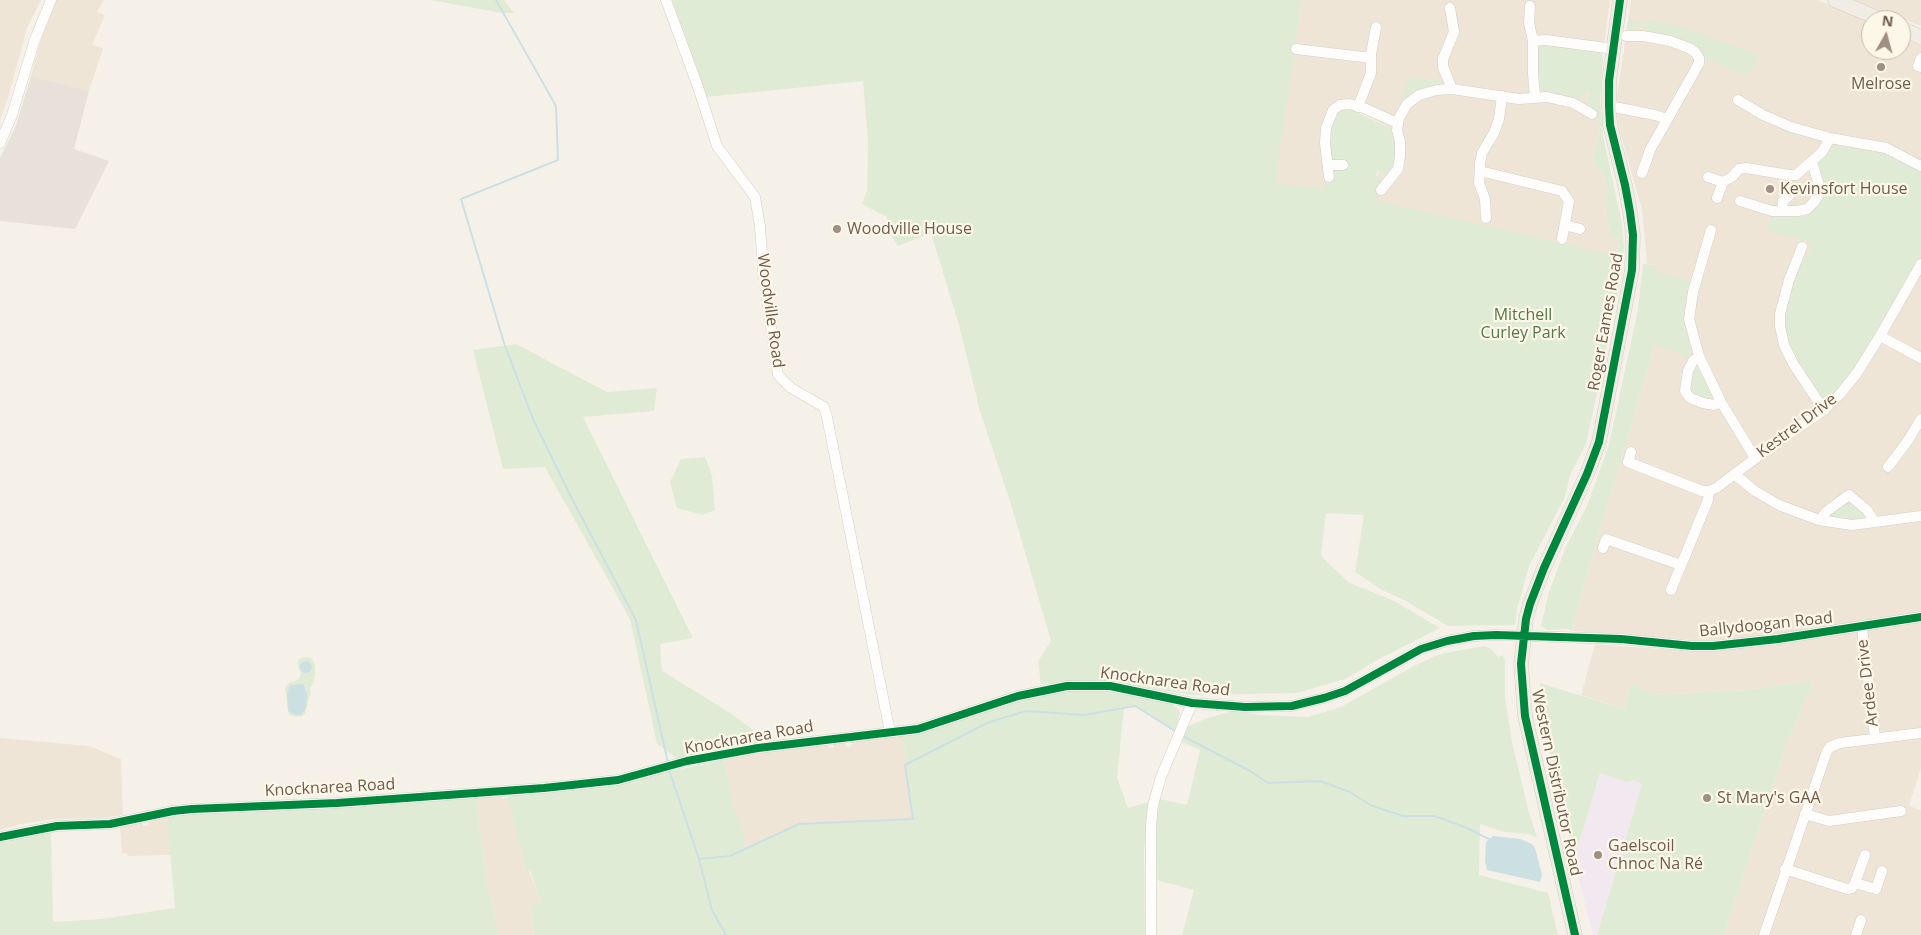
<!DOCTYPE html>
<meta charset="utf-8">
<style>
body{margin:0}
#map{position:relative;width:1921px;height:935px;overflow:hidden;background:#f5f1e9;font-family:"Open Sans",sans-serif}
canvas{display:block}
.north{position:absolute;left:1861px;top:10px;width:50px;height:50px;box-sizing:border-box;background:#fdf7e9;border:1px solid #c5b9aa;border-radius:50%;rotate:7deg;font-size:14px;font-weight:700;line-height:20px;text-align:center;color:#705c4c}
.north::after{content:'';display:block;margin:auto;width:18px;height:22px;background:#9f9083;clip-path:polygon(50% 0,100% 100%,50% 72%,0 100%)}
</style>
<div id="map">
<canvas width="1921" height="935"></canvas>
<div class="north">N</div>
</div>
<script>
const ctx = document.querySelector('canvas').getContext('2d');
ctx.lineJoin = 'round';
function fill(path, color) { ctx.fillStyle = color; ctx.fill(path, 'evenodd'); }
const poly = rows => new Path2D(rows.map(r => 'M' + r).join(''));
function strokePath(path, color, width, dash) { ctx.strokeStyle = color; ctx.lineWidth = width; ctx.lineCap = dash ? 'butt' : 'round'; ctx.setLineDash(dash || []); ctx.stroke(path); }
function write(font, color, halo, rows, align = 'center') {
  ctx.font = font + ' "Open Sans",sans-serif'; ctx.lineWidth = 4.5; ctx.setLineDash([]); ctx.textBaseline = 'middle'; ctx.strokeStyle = halo; ctx.fillStyle = color; for (const [text, x, y, turn = 0] of rows) {
    ctx.save(); ctx.translate(x, y); ctx.rotate((+turn || 0) * Math.PI / 180); ctx.textAlign = isNaN(turn) ? turn : align; if (halo) ctx.strokeText(text, 0, 0); ctx.fillText(text, 0, 0); ctx.restore();
  }
}
const residential = poly([
 [0,0,41,0,27,28,8,98,0,120],
 [56,0,104,0,97,12,105,15,92,45,103,48,89,91,31,76,40,42],
 [1302,0,1610,0,1595,110,1600,131,1593,157,1594,163,1600,168,1606,183,1607,192,1605,217,1609,228,1619,238,1618,256,1274,183],
 [1592,50,1589,106,1587,104,1589,93,1584,92,1572,98,1541,91,1537,62],
 [1360,112,1391,128,1381,172,1379,170,1374,190,1334,179,1334,160],
 [1631,0,1818,0,1871,23,1871,50,1901,50,1901,36,1921,45,1921,612,1874,622,1747,639,1695,640,1573,631,1574,619,1655,345,1656,265,1647,264,1642,210,1618,124,1617,96],
 [1854,0,1921,0,1921,26,1863,4],
 [1921,622,1921,768,1909,806,1921,810,1921,935,1724,935,1787,743,1814,680,1747,690,1654,695,1631,683,1624,709,1581,695,1595,644,1686,651,1730,649,1857,632],
 [903,736,913,819,799,824,741,851,740,821,731,800,731,794,724,760,763,752,827,744,829,748,833,748,834,744,844,742,847,747,851,746,855,739],
 [0,738,89,746,121,759,123,815,102,818,54,819,21,824,0,830],
 [501,795,502,799,504,799,509,797,525,870,529,870,541,903,530,906,534,935,499,935,486,879,476,797],
 [167,817,171,855,128,856,127,853,122,853,120,827,141,823,144,826,148,825,149,822]
]);
const industrial = poly([
 [31,76,89,91,74,149,109,161,75,229,0,221,0,158,16,126]
]);
const education = poly([
 [1600,773,1627,782,1633,780,1642,784,1597,935,1593,935,1574,860]
]);
const green = poly([
 [431,0,504,0,514,13,501,13],
 [671,0,1302,0,1275,183,1325,189,1324,181,1334,179,1333,175,1334,160,1331,158,1329,148,1333,119,1337,113,1342,110,1352,110,1391,128,1396,136,1397,167,1388,175,1378,170,1376,176,1381,180,1380,184,1376,186,1374,190,1381,195,1376,201,1618,256,1619,239,1609,236,1609,228,1605,217,1607,192,1606,183,1600,169,1594,163,1593,157,1600,131,1595,110,1587,104,1589,93,1584,92,1578,101,1541,91,1537,62,1538,49,1541,44,1592,50,1592,53,1600,54,1603,58,1600,100,1603,136,1622,224,1624,247,1620,283,1586,444,1570,475,1565,497,1529,566,1517,609,1515,625,1448,626,1404,600,1380,589,1355,572,1364,515,1326,513,1321,555,1331,566,1350,583,1394,601,1440,628,1383,657,1345,679,1297,693,1192,695,1100,680,1041,684,1038,661,1051,641,1010,501,980,411,959,325,931,233,898,246,886,228,887,217,862,204,867,190,868,142,863,81,707,97],
 [1628,20,1671,24,1689,29,1760,56,1747,76,1647,32,1645,24,1639,23,1637,30,1626,32],
 [1410,78,1441,80,1439,84,1409,94,1399,107,1407,80],
 [1835,143,1884,151,1921,171,1921,256,1881,327,1849,377,1833,396,1825,402,1821,400,1794,357,1782,326,1790,291,1801,261,1810,253,1811,250,1809,241,1766,231,1772,214,1813,208,1817,162],
 [1643,264,1656,265,1657,272,1692,282,1693,345,1688,359,1678,352,1655,345,1574,619,1573,631,1567,629,1547,630,1541,626,1549,592,1565,549,1587,506,1609,445,1638,310],
 [516,344,607,392,657,388,654,411,583,417,693,638,660,644,662,671,729,712,770,742,678,759,657,744,630,619,545,467,503,469,473,350],
 [1697,367,1701,368,1714,393,1713,397,1709,400,1701,400,1690,392,1690,377],
 [705,457,712,475,715,510,703,515,677,508,670,482,681,459],
 [1848,500,1863,512,1863,518,1838,520,1830,517,1830,515],
 [1484,646,1491,649,1498,657,1503,655,1505,660,1505,697,1512,742,1528,809,1537,838,1529,834,1504,832,1480,824,1479,875,1548,893,1558,935,1182,935,1194,890,1157,880,1155,827,1160,799,1187,805,1200,750,1182,742,1187,727,1207,718,1233,711,1261,715,1308,717,1341,707,1412,667,1433,657,1445,653],
 [304,657,311,658,315,664,315,676,313,684,309,688,311,691,305,714,303,716,296,717,289,715,285,688,289,683,299,679,301,673,298,668,298,660],
 [1814,680,1787,743,1724,935,1597,935,1642,784,1633,780,1627,782,1600,773,1574,860,1547,740,1542,709,1540,683,1624,709,1631,683,1655,695,1747,690],
 [1078,689,1110,690,1170,703,1179,710,1180,714,1175,731,1135,706,1124,708,1117,778,1128,808,1149,802,1144,851,1145,935,534,935,530,905,541,903,530,870,525,870,508,795,535,794,585,787,672,769,673,771,724,760,731,794,731,800,740,821,745,839,742,851,799,824,912,819,903,736,929,731,1008,703,1059,691],
 [476,797,486,878,499,935,0,935,0,842,51,832,53,922,101,919,175,908,167,817,195,813]
]);
const water = poly([
 '300 667a6 6 0 1 1 12 0a6 6 0 1 1-12 0Z',
 [303,684,307,693,306,707,301,715,295,715,288,711,287,694,290,685],
 [1493,836,1520,839,1532,844,1535,848,1542,875,1540,882,1487,870,1485,861,1486,842]
]);
const stream = poly([
 [496,0,556,106,558,160,461,199,504,343,533,419,571,497,636,620,668,763],
 [1183,736,1250,771,1268,783,1320,781,1350,792,1370,805,1403,816,1435,816,1467,828,1491,840],
 [669,770,699,859,712,910,726,935],
 [699,859,730,856,799,824,913,819,905,765,987,723,1026,711,1084,715,1135,706,1175,731]
]);
const minor = poly([
 [666,0,698,87,717,146,755,197,760,226,763,270,778,375,791,388,824,407,827,417,890,732],
 [1530,6,1529,23,1533,41,1533,74,1535,97],
 [1450,8,1454,32,1443,59,1443,67,1452,89],
 [1626,36,1643,36,1670,41,1689,48,1695,52,1699,58,1699,63,1693,74,1650,150,1642,173],
 [1533,41,1546,40,1614,49],
 [1296,49,1371,58],
 [1921,58,1918,66,1921,67],
 [1738,100,1763,115,1791,127,1830,138,1886,148,1921,166],
 [1609,106,1655,115,1667,119],
 [1358,107,1371,73,1371,54,1376,27],
 [0,143,12,115,34,42,51,0],
 [1328,165,1343,165],
 [1480,171,1562,191,1569,201,1562,239],
 [1329,177,1325,143,1326,128,1333,110,1340,105,1349,104,1364,108,1397,123],
 [1708,177,1723,182],
 [1381,190,1398,169,1400,156,1400,141,1397,130,1399,118,1407,104,1419,95,1437,90,1452,89,1519,99,1547,97,1573,103,1592,114],
 [1792,193,1783,201,1782,211,1798,211,1807,209,1814,202,1818,196,1819,185,1812,162],
 [1717,198,1723,182,1732,177,1739,169,1746,168,1789,175,1796,175,1822,152,1830,138],
 [1740,201,1772,211,1782,211],
 [1486,218,1485,199,1479,183,1480,163,1482,153,1494,133,1499,119,1502,96],
 [1565,225,1580,229],
 [1711,230,1693,292,1689,319,1699,356,1721,402,1755,458],
 [1802,247,1789,280,1780,314,1780,326,1784,345,1794,365,1824,410],
 [1880,336,1921,358],
 [1699,356,1693,361,1688,371,1685,391,1690,398,1703,403,1714,405,1721,402],
 [1631,452,1628,462,1702,491,1709,491,1716,488,1780,440,1824,410,1840,394,1857,373,1880,336,1921,264],
 [1888,467,1907,442,1921,419],
 [1734,474,1755,491,1779,505,1819,520,1852,525,1921,516],
 [1819,520,1827,511,1849,495,1867,510,1874,521],
 [1603,548,1606,539,1681,565],
 [1671,590,1708,500,1709,491],
 [1862,628,1875,737],
 [1805,814,1829,821,1901,811],
 [0,837,57,826,110,824,173,811,192,809,337,803,544,788,618,780,687,761,758,748,918,729,1018,696,1067,686,1110,686,1192,703,1245,707,1292,706,1324,698,1345,691,1421,649,1447,641,1474,636,1496,635,1621,639,1692,646,1713,646,1778,639,1921,617],
 [1785,869,1847,889,1852,888,1855,883,1865,855],
 [1855,883,1876,889,1882,871],
 [1151,935,1151,826,1153,805,1161,777,1192,703],
 [1764,935,1827,751,1830,747,1840,743,1921,733],
 [1856,935,1861,920]
]);
const major = poly([
 [1835,0,1882,20],
 [1901,28,1921,37],
 [1575,935,1525,716,1521,664,1526,619,1530,604,1544,568,1587,474,1599,442,1632,270,1633,235,1630,212,1625,185,1610,125,1609,106,1609,81,1620,0]
]);
const cycleway = poly([
 [0,837,57,826,110,824,173,811,192,809,337,803,544,788,618,780,687,761,758,748,918,729,1018,696,1067,686,1110,686,1192,703,1245,707,1292,706,1324,698,1345,691,1421,649,1447,641,1474,636,1496,635,1621,639,1692,646,1713,646,1778,639,1921,617],
 [1575,935,1525,716,1521,664,1526,619,1530,604,1544,568,1587,474,1599,442,1632,270,1633,235,1630,212,1625,185,1610,125,1609,106,1609,81,1620,0]
]);
const markers = [
 [1881,67,5,"#9f9083"],
 [1770,189,5,"#9f9083"],
 [837,229,5,"#9f9083"],
 [1707,798,5,"#9f9083"],
 [1598,855,5,"#9f9083"]
];
const poiNames = [
 ["Melrose",1881,84,"center"],
 ["Kevinsfort House",1780,189],
 ["Woodville House",847,229],
 ["St Mary's GAA",1717,798],
 ["Gaelscoil",1608,846],
 ["Chnoc Na Ré",1608,864]
];
const streetNames = [
 ["Woodville Road",770,311,82],
 ["Roger Eames Road",1606,322,-80],
 ["Kestrel Drive",1797,426,-37],
 ["Ballydoogan Road",1766,625,-6],
 ["Knocknarea Road",1165,682,8],
 ["Ardee Drive",1868,683,-97],
 ["Knocknarea Road",749,738,-10],
 ["Western Distributor Road",1556,783,78],
 ["Knocknarea Road",330,788,-3]
];
const parkNames = [
 ["Mitchell",1523,315],
 ["Curley Park",1523,333]
];
fill(residential, '#eee5d7');
fill(industrial, '#e7e1da');
fill(education, '#f2e8f0');
fill(green, '#e0ebd5');
fill(water, '#cce0e4');
strokePath(stream, '#cce0e4', 2);
strokePath(minor, '#d4cec6', 11);
strokePath(major, '#d3cdc6', 15);
strokePath(minor, '#fefdfc', 10);
strokePath(major, '#f1ede5', 14);
strokePath(cycleway, '#00873e', 8);
for (const [x, y, r, color] of markers) { const dot = new Path2D(); dot.arc(x, y, r, 0, 2 * Math.PI); ctx.fillStyle = color; ctx.fill(dot); strokePath(dot, '#fdf7e9', 2); }
write('16px', '#705c4c', '#fdf7e9', poiNames, 'left');
write('16px', '#705c4c', '#fdf7e9', streetNames);
write('16px', '#537a48', '#fdf7e9', parkNames);
</script>
